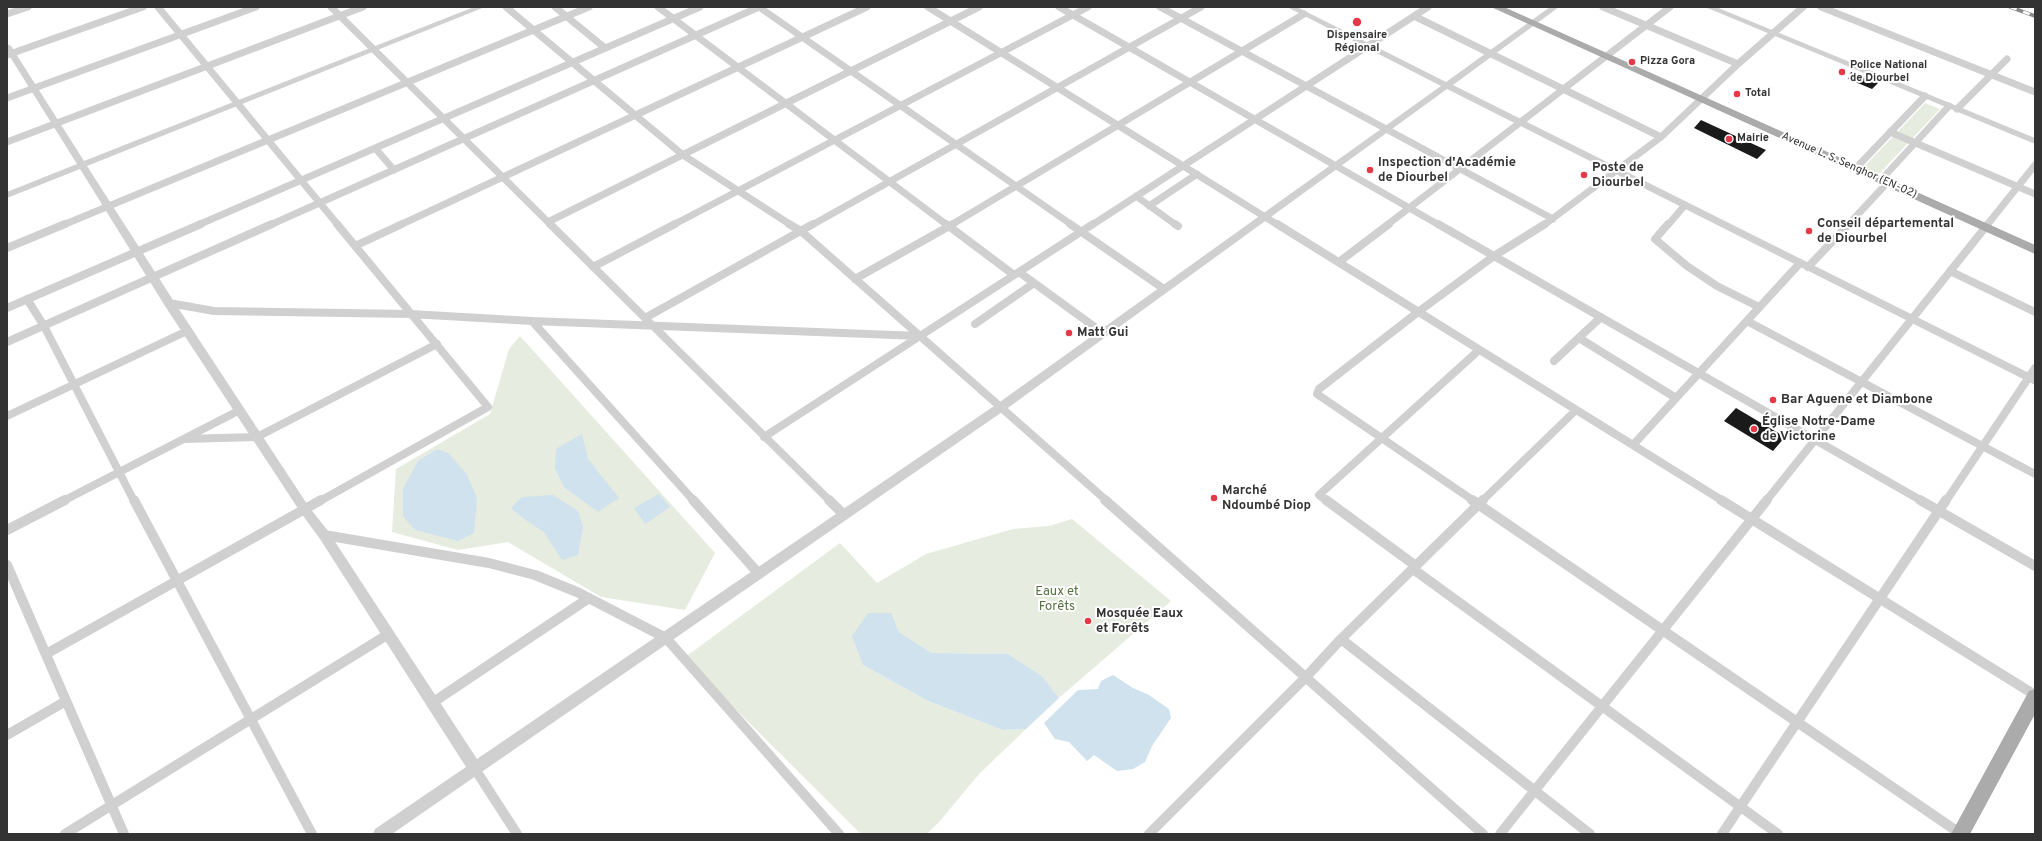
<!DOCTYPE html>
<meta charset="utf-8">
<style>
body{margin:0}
#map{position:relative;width:2042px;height:841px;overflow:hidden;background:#fff;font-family:Overpass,sans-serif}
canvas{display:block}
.frame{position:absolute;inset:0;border:8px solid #333;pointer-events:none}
</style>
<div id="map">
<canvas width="2042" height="841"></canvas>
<div class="frame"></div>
</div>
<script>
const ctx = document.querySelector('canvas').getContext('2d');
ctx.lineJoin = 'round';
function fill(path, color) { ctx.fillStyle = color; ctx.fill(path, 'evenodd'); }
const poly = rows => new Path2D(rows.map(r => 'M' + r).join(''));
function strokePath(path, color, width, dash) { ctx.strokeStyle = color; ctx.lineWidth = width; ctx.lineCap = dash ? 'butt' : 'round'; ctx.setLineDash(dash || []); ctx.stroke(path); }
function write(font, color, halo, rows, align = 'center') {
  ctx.font = font + ' Overpass,sans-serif'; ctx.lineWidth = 4; ctx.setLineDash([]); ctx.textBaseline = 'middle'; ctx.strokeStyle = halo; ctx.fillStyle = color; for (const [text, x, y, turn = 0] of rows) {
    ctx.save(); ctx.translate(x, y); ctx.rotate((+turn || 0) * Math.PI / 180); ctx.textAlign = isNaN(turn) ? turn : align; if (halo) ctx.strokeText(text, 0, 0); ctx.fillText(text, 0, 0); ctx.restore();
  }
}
const green = poly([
 [1925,103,1940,109,1877,176,1862,169],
 [520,336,715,553,685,610,601,597,508,542,458,550,392,532,396,469,490,414,509,349],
 [1072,519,1171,601,1059,698,1042,676,1008,654,932,653,899,632,890,613,863,665,928,701,1003,730,1026,729,979,774,940,821,927,834,861,834,684,658,840,543,877,583,926,554,1013,529,1049,526]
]);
const water = poly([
 [582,434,588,459,619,498,598,512,564,487,555,469,556,449],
 [437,449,448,453,466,473,477,498,474,533,458,541,415,530,403,516,403,489,418,461],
 [659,494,670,507,645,524,634,508],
 [553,495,578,511,583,527,578,555,562,560,544,532,524,519,511,508,522,497],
 [868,613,891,613,899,632,932,653,1008,654,1042,676,1059,698,1026,729,1003,730,928,701,863,665,852,636],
 [1113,675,1133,688,1149,695,1169,709,1171,718,1152,746,1145,762,1133,769,1117,771,1094,755,1087,761,1069,742,1055,739,1044,723,1078,690,1098,689,1101,681]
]);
const building = poly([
 [1851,72,1878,83,1872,89,1848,79],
 [1701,120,1766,150,1757,159,1694,128],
 [1736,408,1785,437,1773,451,1724,421]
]);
const minorFar2 = poly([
 [158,7,338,225],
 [331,7,551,225],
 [506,7,683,155,791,225],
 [555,7,605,48],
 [658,7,947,225],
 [759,7,1072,225],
 [928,7,1278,225],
 [1059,7,1439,225],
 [1160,7,1553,219],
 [1603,7,1738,64],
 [1821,7,2035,92],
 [7,14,28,7],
 [1414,16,1661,137],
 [7,55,143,7],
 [7,98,256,7],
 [1957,109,2007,59],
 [1890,132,2035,194],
 [7,142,363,7],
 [375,148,394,170],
 [1855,169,1925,96],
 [1881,180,1949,106],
 [1136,196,1176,225],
 [1149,206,1197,174],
 [548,222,979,7],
 [63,225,589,7],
 [198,225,700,7],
 [270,225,759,7],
 [400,225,867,7],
 [673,225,1088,7],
 [812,225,1201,7],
 [951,225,1304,14],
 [1092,225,1428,7],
 [1387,225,1670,7],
 [1544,225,1661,137,1738,64,1803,7],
 [1668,225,1685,205],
 [1848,225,1887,183],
 [1987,225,2035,165]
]);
const minorFar1 = poly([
 [550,224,830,501],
 [789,224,801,231,1107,501],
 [946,224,1014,275],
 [1070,224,1164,289],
 [1175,224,1178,226],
 [1277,224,1723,501],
 [1438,224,1922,501],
 [1668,224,1655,239,1687,266,1717,286,1759,307],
 [355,246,402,224],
 [7,248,65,224],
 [1339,262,1389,224],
 [593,267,675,224],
 [1808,267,1849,224],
 [1950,271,2035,312],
 [1019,272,1103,333],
 [855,279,953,224],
 [27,299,44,326,134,501],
 [169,303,214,311,411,314,532,321,920,336],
 [7,308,201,224],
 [645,318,813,224],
 [532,321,694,501],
 [1747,321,2035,474],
 [975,324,1034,283],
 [1579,338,1676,398],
 [7,342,272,224],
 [1554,361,1601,317],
 [7,416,187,331],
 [764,437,1093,224],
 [184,439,257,437,437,344],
 [1633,445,1800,263],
 [63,501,240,410],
 [320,501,488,407,337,224],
 [1327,501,1319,495,1479,350],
 [1474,501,1317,394,1319,389,1418,312,1494,256,1545,224],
 [1482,501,1576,410],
 [1766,501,1988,224],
 [1946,501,2035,368]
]);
const minor = poly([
 [134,500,312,834],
 [693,500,759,574],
 [829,500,844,515],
 [1105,500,1483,834],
 [1326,500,1416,566],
 [1472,500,1961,834],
 [1721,500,2035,695],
 [1920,500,2035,566],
 [7,530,65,500],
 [324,535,489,563,535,575,577,592,666,638,839,834],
 [7,565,124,834],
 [1413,569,1778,834],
 [1341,639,1590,834],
 [46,654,321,500],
 [432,703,589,598],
 [7,735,66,701],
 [475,769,517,834],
 [65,834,387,635],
 [1149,834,1306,677,1341,639,1483,500],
 [1500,834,1767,500],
 [1722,834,1946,500]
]);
const tertiary = poly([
 [474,7,485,7,87,166,173,300,309,507,328,531,477,759,997,404,1441,86,1287,7,1297,7,1446,82,1550,7,1559,7,1453,85,2035,376,2035,385,1447,89,1005,410,392,834,373,834,375,829,466,767,320,539,301,513,165,306,80,169,7,198,7,192,77,164,7,52,7,44,11,46,84,161,474,7],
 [1705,7,1716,7,2035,138,2035,144,1705,7]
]);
const primary = poly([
 [1491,7,1504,7,2035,245,2035,254,1491,7],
 [2035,689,2035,714,1970,834,1951,834,2029,691,2035,689]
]);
const rail = poly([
 [2010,7,2035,16]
]);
const markers = [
 [1357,22,5,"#e63946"],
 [1632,62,4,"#e63946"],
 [1842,72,4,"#e63946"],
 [1737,94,4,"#e63946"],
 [1729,139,4,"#e63946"],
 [1370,170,4,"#e63946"],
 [1584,175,4,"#e63946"],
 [1809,231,4,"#e63946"],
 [1069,333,4,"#e63946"],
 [1773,400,4,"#e63946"],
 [1754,429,4,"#e63946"],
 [1214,498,4,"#e63946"],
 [1088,621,4,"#e63946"]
];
const farPoinames = [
 ["Dispensaire",1357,36,"center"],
 ["Régional",1357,49,"center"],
 ["Pizza Gora",1640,62],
 ["Police National",1850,66],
 ["de Diourbel",1850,79],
 ["Total",1745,94],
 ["Mairie",1737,139]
];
const farStreetnames = [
 ["Avenue L. S. Senghor (EN-02)",1849,166,24]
];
const poiNames = [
 ["Inspection d'Académie",1378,163],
 ["de Diourbel",1378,178],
 ["Poste de",1592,168],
 ["Diourbel",1592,183],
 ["Conseil départemental",1817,224],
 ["de Diourbel",1817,239],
 ["Matt Gui",1077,333],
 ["Bar Aguene et Diambone",1781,400],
 ["Église Notre-Dame",1762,422],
 ["de Victorine",1762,437],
 ["Marché",1222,491],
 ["Ndoumbé Diop",1222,506],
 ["Mosquée Eaux",1096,614],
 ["et Forêts",1096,629]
];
const parkNames = [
 ["Eaux et",1057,592],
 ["Forêts",1057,607]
];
fill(green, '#e6ecdf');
fill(water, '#cfe2ee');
fill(building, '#1a1a1a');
strokePath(minorFar2, '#d0d0d0', 7);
strokePath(minorFar1, '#d0d0d0', 8);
strokePath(minor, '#d0d0d0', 10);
fill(tertiary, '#d0d0d0');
fill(primary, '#ababab');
strokePath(rail, '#888', 3.5);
strokePath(rail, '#fff', 2.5, [7]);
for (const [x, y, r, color] of markers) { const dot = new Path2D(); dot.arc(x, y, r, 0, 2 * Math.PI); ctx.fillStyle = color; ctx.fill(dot); strokePath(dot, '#fff', 1.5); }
write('bold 11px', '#333', '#fff', farPoinames, 'left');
write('11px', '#333', '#fff', farStreetnames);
write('bold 13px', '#333', '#fff', poiNames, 'left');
write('13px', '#56703f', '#fff', parkNames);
</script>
